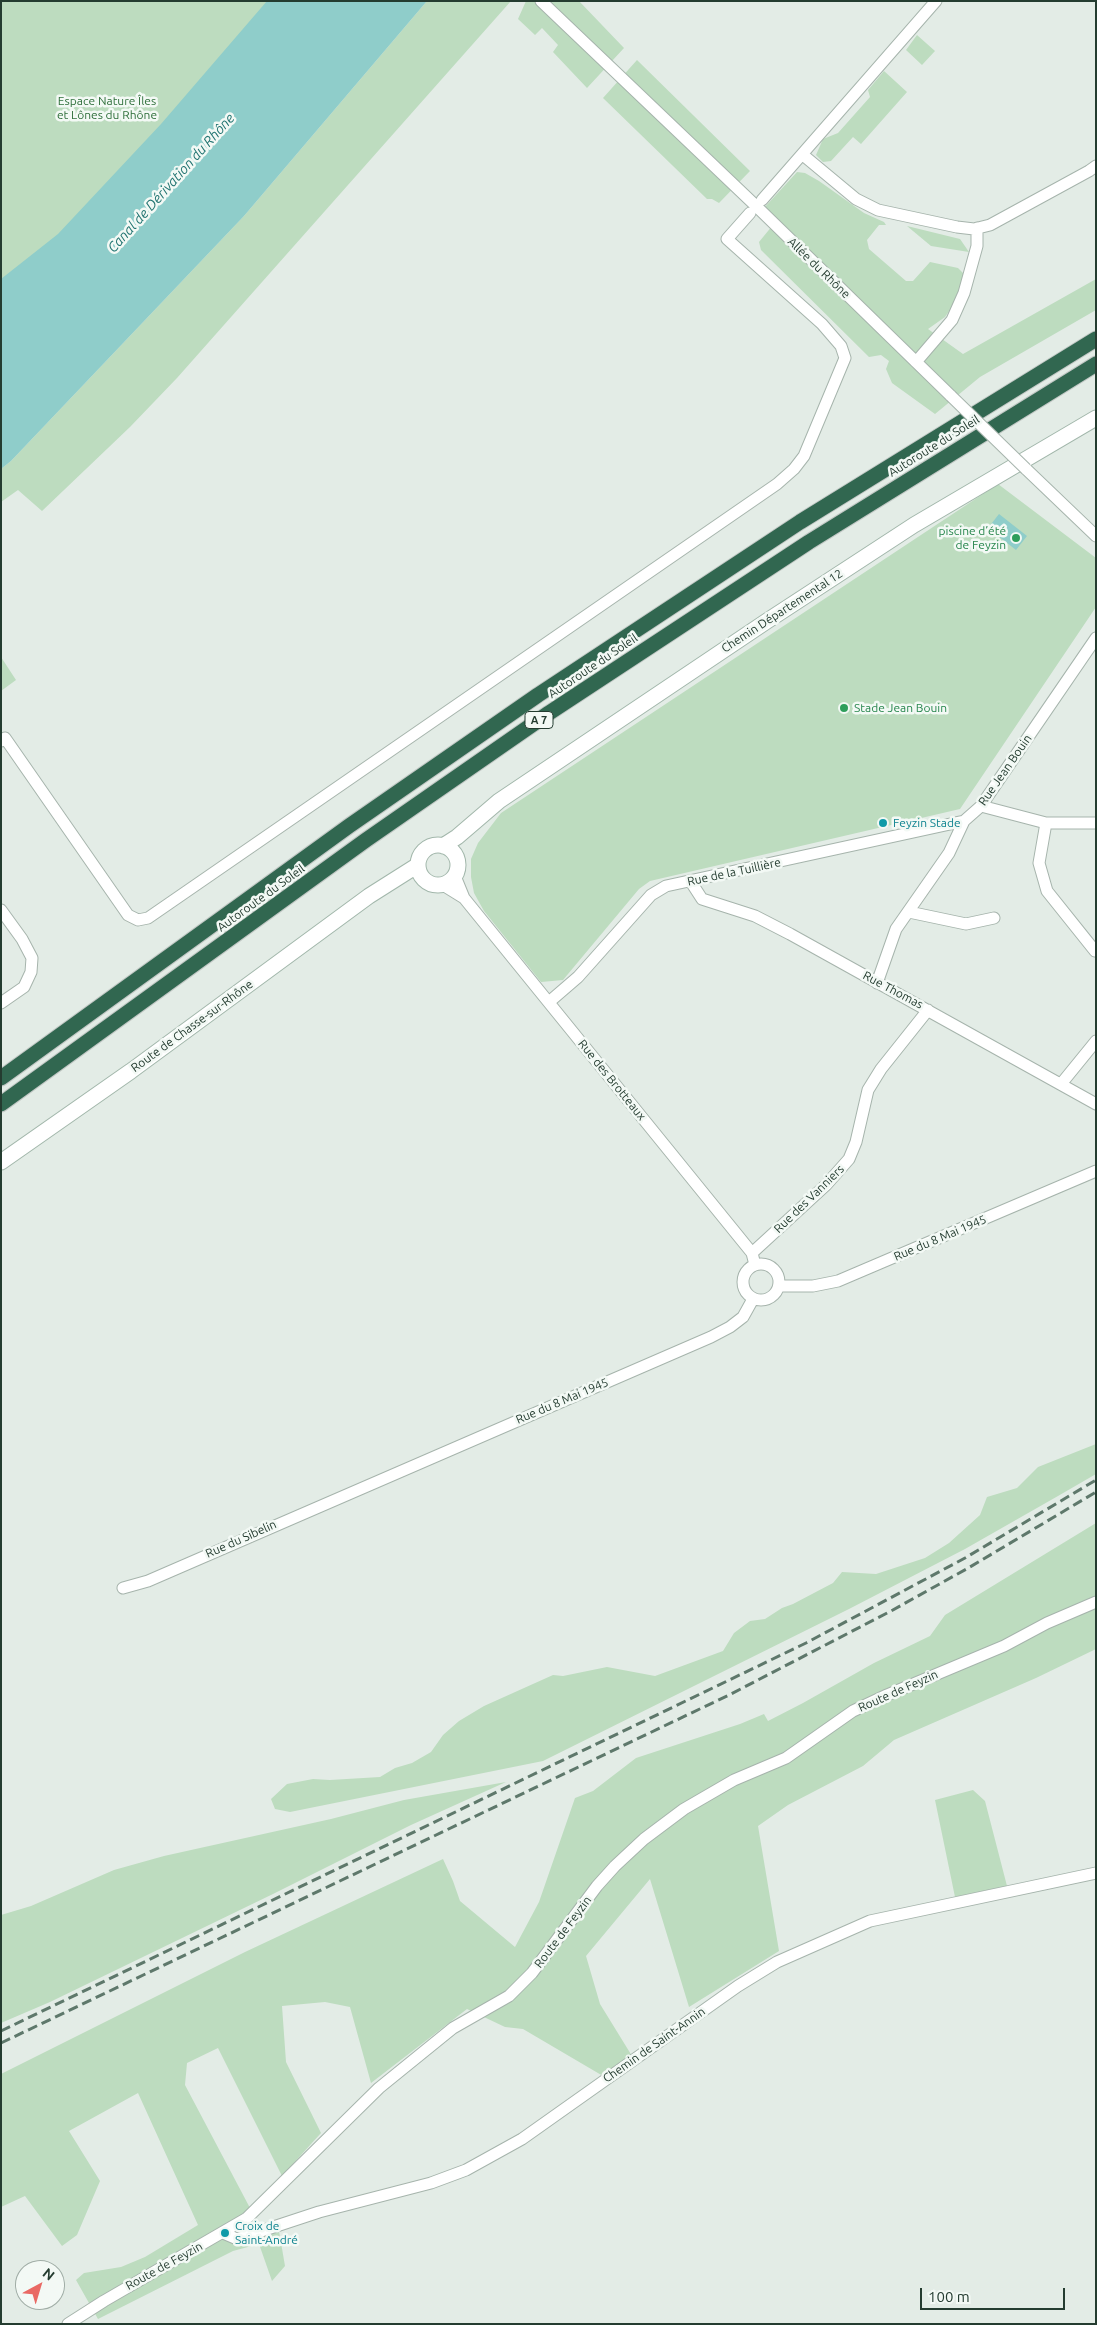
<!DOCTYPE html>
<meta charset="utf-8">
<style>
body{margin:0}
#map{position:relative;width:1097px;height:2325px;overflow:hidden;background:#e3ece6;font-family:Ubuntu,sans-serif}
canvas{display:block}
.frame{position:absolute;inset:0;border:2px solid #243c30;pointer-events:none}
.north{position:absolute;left:15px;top:2260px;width:50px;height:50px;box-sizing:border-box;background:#f3f9f5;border:1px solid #a0ada6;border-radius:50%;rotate:39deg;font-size:14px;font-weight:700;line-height:20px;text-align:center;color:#243c30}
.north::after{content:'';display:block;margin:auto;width:18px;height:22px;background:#e96964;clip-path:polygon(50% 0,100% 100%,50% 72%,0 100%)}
.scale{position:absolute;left:920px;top:2288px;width:145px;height:22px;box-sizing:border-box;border:2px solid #243c30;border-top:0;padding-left:6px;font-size:15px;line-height:18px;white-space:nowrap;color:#243c30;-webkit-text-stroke:4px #f3f9f5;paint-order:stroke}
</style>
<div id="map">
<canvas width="1097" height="2325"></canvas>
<div class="frame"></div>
<div class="north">N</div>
<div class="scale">100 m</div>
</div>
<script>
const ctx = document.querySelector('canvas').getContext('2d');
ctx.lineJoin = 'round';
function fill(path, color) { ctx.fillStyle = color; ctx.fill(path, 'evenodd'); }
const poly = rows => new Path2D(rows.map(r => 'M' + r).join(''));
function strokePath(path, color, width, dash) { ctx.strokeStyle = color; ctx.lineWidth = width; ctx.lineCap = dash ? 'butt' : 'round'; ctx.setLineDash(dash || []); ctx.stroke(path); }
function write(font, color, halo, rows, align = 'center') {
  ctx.font = font + ' Ubuntu,sans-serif'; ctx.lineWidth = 5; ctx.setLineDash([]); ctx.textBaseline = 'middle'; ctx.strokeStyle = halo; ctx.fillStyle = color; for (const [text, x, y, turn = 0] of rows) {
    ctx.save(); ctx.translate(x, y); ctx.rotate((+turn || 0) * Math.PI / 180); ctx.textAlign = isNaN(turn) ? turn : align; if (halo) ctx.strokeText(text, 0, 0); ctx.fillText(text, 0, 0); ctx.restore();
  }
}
const green = poly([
 [1,1,344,1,1,359],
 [427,1,511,1,177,378,130,427,42,511,18,490,1,502,1,469,11,461,244,216],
 [526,1,579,1,624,48,587,88,553,52,558,45,542,28,535,35,518,19],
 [917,35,935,51,922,65,906,50],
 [637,60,750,171,719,203,712,199,707,199,603,98],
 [884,71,907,92,861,144,853,137,831,161,823,162,816,155,823,139,838,133,870,97,868,90],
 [797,172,805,173,819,181,864,213,884,222,886,225,879,225,867,240,869,249,906,281,913,281,930,262,958,268,966,276,958,298,945,317,928,329,963,354,1096,279,1096,310,980,377,935,414,892,383,886,369,889,361,881,355,869,357,761,250,759,242,777,220,764,208],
 [907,226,960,239,969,252,931,246],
 [998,484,1096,558,1096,607,960,809,650,881,639,889,563,980,541,982,484,911,474,893,471,877,471,859,478,843,501,813],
 [1,657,16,680,1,691],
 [1096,1444,1096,1474,1058,1496,965,1549,849,1609,543,1761,290,1812,275,1809,271,1799,287,1784,313,1779,330,1780,380,1777,395,1768,412,1763,431,1752,443,1735,459,1721,484,1706,553,1675,563,1676,607,1667,655,1676,723,1651,734,1633,750,1621,765,1619,782,1608,793,1604,833,1583,842,1572,876,1574,925,1558,949,1543,980,1515,987,1497,1017,1488,1038,1467],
 [1096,1523,1096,1649,1036,1678,894,1740,863,1766,788,1805,758,1826,779,1951,689,2007,650,1879,586,1956,600,2004,632,2056,603,2076,523,2029,505,2027,467,2009,371,2083,350,2007,325,2002,282,2006,286,2062,321,2133,282,2176,218,2048,187,2063,185,2085,250,2208,229,2240,279,2231,285,2266,272,2281,259,2244,233,2251,98,2319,76,2280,84,2273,121,2267,145,2257,198,2225,138,2093,69,2131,100,2181,77,2235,62,2246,25,2196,1,2207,1,2074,245,1952,443,1859,453,1881,460,1901,515,1947,539,1902,575,1798,593,1791,636,1758,740,1724,764,1714,768,1721,803,1703,874,1663,930,1636,945,1615],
 [506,1782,411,1825,273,1894,50,2002,1,2023,1,1915,31,1906,114,1870,164,1856,331,1819,404,1800],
 [973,1790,985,1801,1007,1886,955,1897,935,1800]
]);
const water = poly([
 [267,1,427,1,244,216,11,461,1,469,1,279,58,234,161,124],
 [999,514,1027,536,1016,550,988,528]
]);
const street = poly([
 [541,1,756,206,951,396],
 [803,155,856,199,878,210,957,227,974,229,990,225,1089,171,1096,166],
 [762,200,936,1],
 [916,362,952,320,964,293,977,246,977,228],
 [1026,469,1096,536],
 [1,741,5,738,128,915,138,920,148,918,777,484,794,469,804,456,845,358,841,346,822,324,727,239,750,213],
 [981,806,1046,823,1096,823],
 [1046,823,1039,863,1047,891,1095,951],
 [455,876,464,898,752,1253,755,1265],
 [691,882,702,899,755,916,790,934,1096,1104],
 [443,885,464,898],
 [1,910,22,939,32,958,31,972,24,987,1,1003],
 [909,912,966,924,994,918],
 [877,983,896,929,949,853,964,821,981,806,1096,638],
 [549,1002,578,977,651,895,666,886,964,821],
 [1061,1084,1096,1041],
 [752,1253,826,1185,849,1159,856,1142,868,1090,881,1069,928,1010],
 '743 1282a18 18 0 1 1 36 0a18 18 0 1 1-36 0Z',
 [779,1286,813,1286,838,1281,1096,1171],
 [123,1588,148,1581,711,1337,730,1327,743,1317,753,1299],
 [223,2233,237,2239,319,2212,431,2183,466,2170,522,2139,738,1986,777,1962,870,1921,1096,1873],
 [68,2324,104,2301,247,2218,379,2088,453,2028,509,1996,532,1973,597,1886,615,1866,644,1839,684,1809,734,1780,786,1758,853,1711,887,1695,1004,1646,1047,1623,1096,1602]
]);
const secondary = poly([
 '418 865a20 20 0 1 1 40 0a20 20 0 1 1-40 0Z',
 [443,846,457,837,499,801,767,621,914,525,1096,418],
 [1,1162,131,1071,369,896,418,865]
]);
const highway = poly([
 [1,1078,349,826,538,695,800,522,1096,339],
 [1,1104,366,840,549,713,809,542,1096,364]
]);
const rail = poly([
 [1,2031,806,1643,965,1558,1096,1480],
 [1,2043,729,1695,891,1611,970,1567,1096,1492]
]);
const streetBridge = poly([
 [951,396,1026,469]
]);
const markers = [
 [1016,538,5,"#2e9e5b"],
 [844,708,5,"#2e9e5b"],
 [883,823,5,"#0f9aa8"],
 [225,2233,5,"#0f9aa8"]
];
const shields = [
 [539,720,28]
];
const shieldNames = [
 ["A 7",539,720]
];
const parkNames = [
 ["Espace Nature Îles",107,101],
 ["et Lônes du Rhône",107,115]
];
const streetNames = [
 ["Allée du Rhône",819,268,44],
 ["Autoroute du Soleil",934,446,-32],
 ["Chemin Départemental 12",782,611,-33],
 ["Autoroute du Soleil",593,666,-34],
 ["Rue Jean Bouin",1005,770,-55],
 ["Rue de la Tuillière",734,872,-12],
 ["Autoroute du Soleil",261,898,-36],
 ["Rue Thomas",893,990,28],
 ["Route de Chasse-sur-Rhône",192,1026,-36],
 ["Rue des Brotteaux",612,1080,51],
 ["Rue des Vanniers",809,1199,-44],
 ["Rue du 8 Mai 1945",940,1238,-23],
 ["Rue du 8 Mai 1945",562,1401,-23],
 ["Rue du Sibelin",241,1539,-24],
 ["Route de Feyzin",898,1691,-24],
 ["Route de Feyzin",563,1932,-53],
 ["Chemin de Saint-Annin",654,2045,-35],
 ["Route de Feyzin",164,2266,-29]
];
const leisureNames = [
 ["piscine d’été",1006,531],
 ["de Feyzin",1006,545],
 ["Stade Jean Bouin",854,708,"left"]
];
const cultureNames = [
 ["Feyzin Stade",893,823],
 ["Croix de",235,2226],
 ["Saint-André",235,2240]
];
const waterNames = [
 ["Canal de Dérivation du Rhône",171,183,-48]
];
fill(green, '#bddcbf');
fill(water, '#8fcdca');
strokePath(street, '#a6b4ac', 13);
strokePath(secondary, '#a2b7ab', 17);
strokePath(highway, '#c2c8c5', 17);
strokePath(street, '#fff', 11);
strokePath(secondary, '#fff', 15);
strokePath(highway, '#316750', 15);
strokePath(rail, '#5e786b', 3, [10, 5]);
strokePath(streetBridge, '#a6b4ac', 13, []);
strokePath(streetBridge, '#fff', 11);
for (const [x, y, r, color] of markers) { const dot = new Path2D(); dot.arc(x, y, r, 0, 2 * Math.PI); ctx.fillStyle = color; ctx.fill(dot); strokePath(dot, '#f3f9f5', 2); }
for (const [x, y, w] of shields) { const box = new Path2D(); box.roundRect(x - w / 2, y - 8.5, w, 17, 4); ctx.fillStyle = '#f3f9f5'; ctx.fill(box); strokePath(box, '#243c30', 1); }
write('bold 11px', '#243c30', null, shieldNames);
write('12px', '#30703c', '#f3f9f5', parkNames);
write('12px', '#243c30', '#f3f9f5', streetNames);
write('12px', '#27864d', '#f3f9f5', leisureNames, 'right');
write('12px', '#0d838f', '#f3f9f5', cultureNames, 'left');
write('italic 14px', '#217471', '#f3f9f5', waterNames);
</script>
